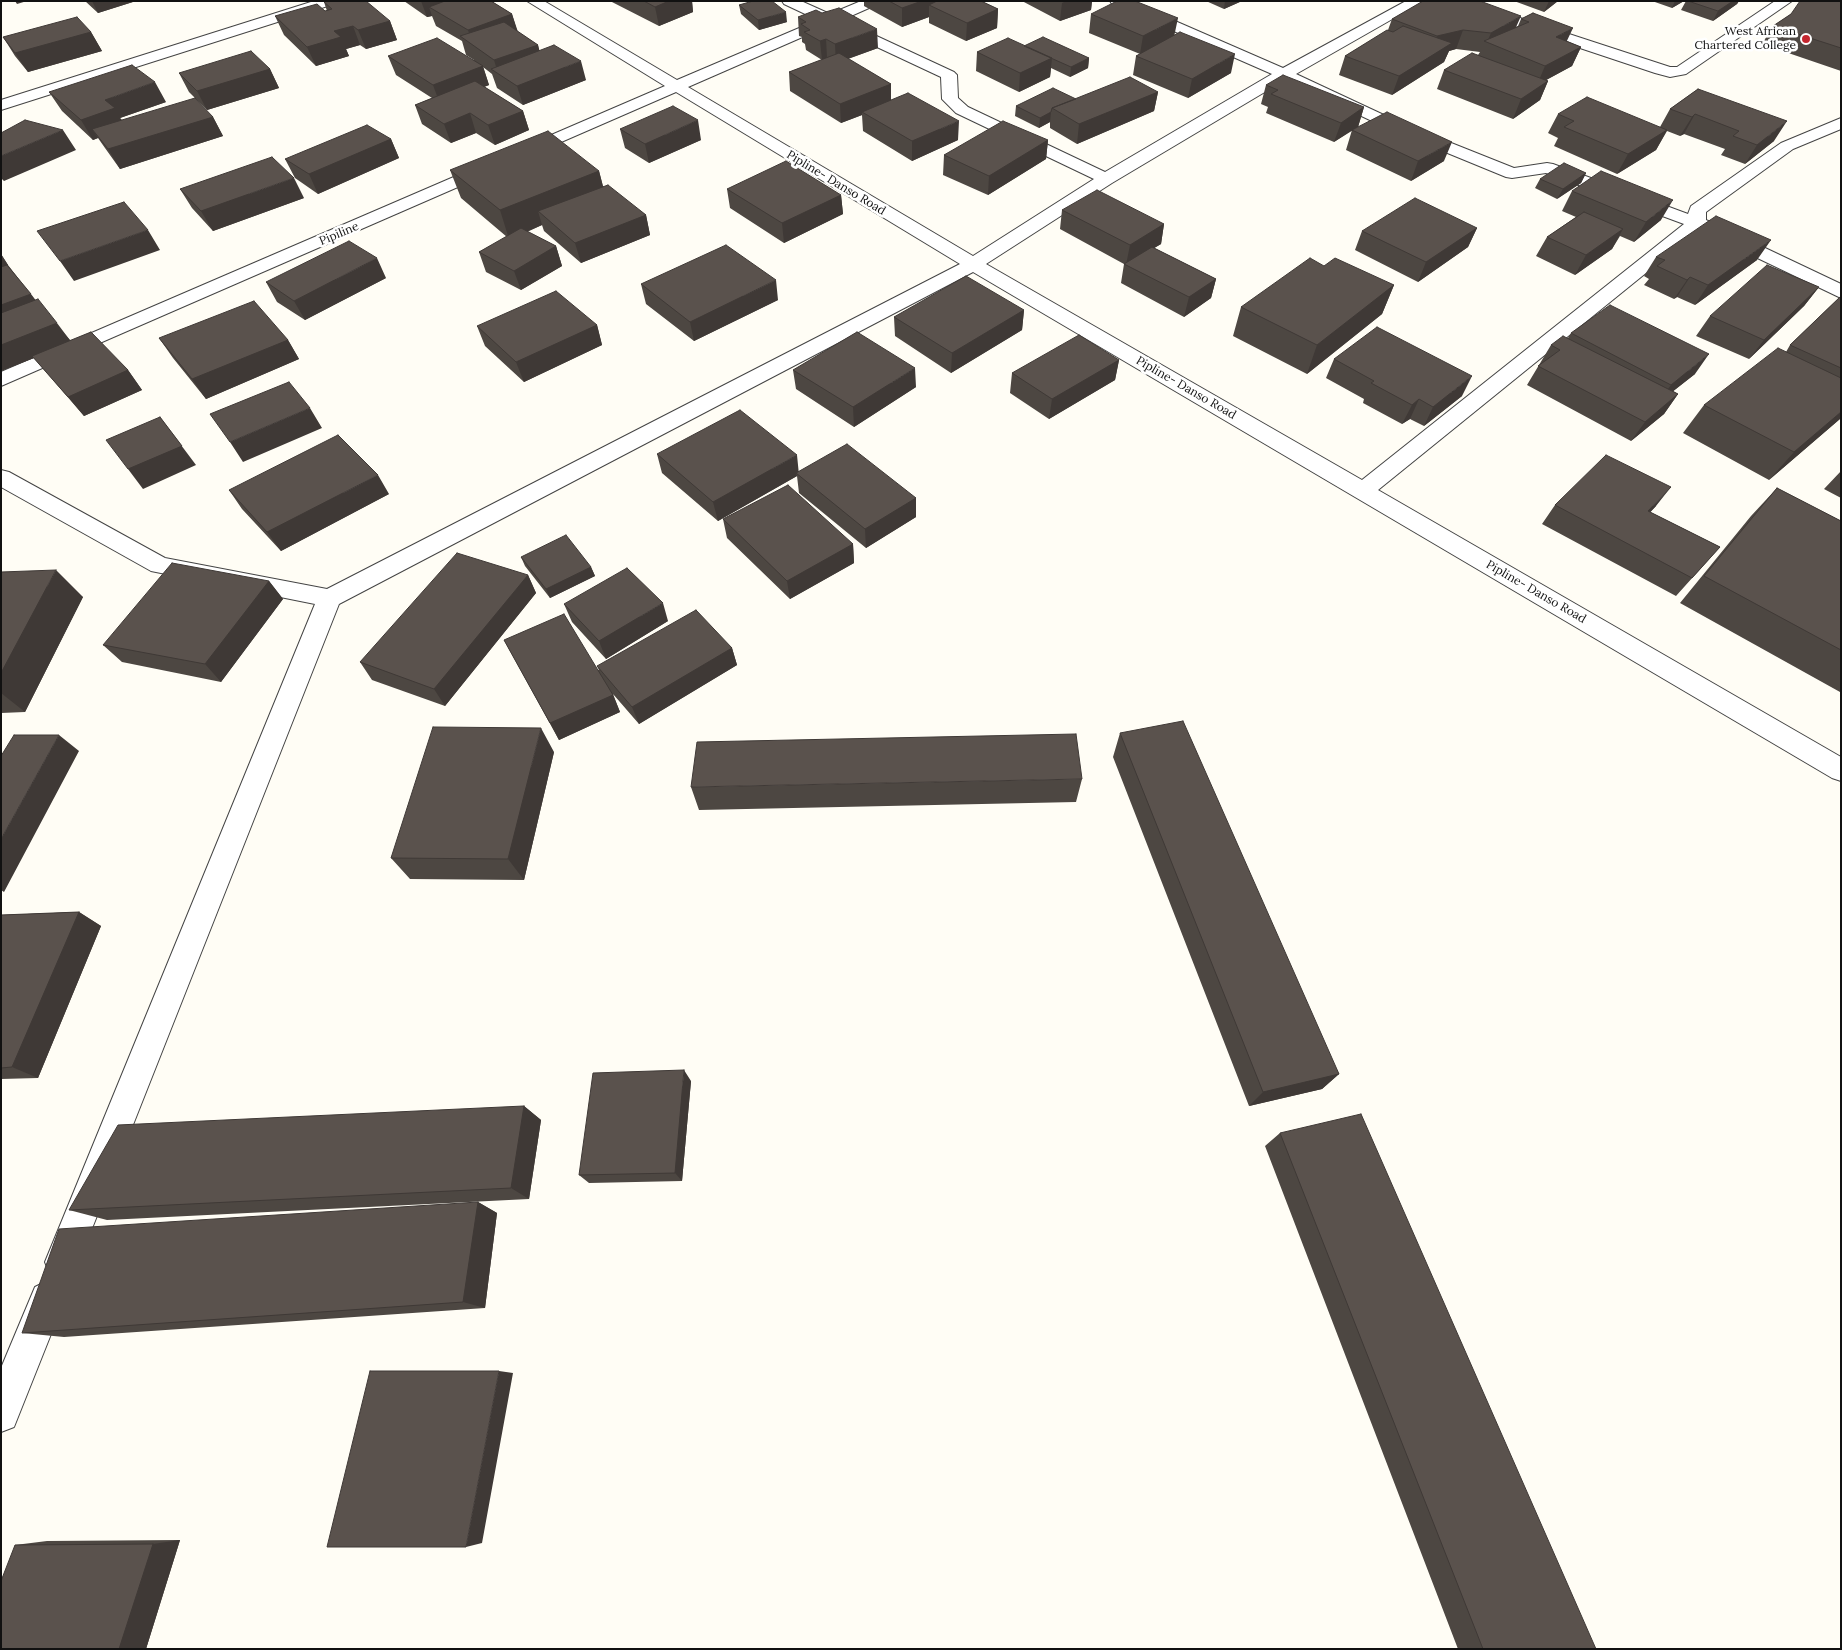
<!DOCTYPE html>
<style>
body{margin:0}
#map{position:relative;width:1842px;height:1650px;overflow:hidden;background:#fffdf5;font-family:Lora,serif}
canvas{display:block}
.frame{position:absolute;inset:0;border:2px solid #111;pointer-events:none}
</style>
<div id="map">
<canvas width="1842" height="1650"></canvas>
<div class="frame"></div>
</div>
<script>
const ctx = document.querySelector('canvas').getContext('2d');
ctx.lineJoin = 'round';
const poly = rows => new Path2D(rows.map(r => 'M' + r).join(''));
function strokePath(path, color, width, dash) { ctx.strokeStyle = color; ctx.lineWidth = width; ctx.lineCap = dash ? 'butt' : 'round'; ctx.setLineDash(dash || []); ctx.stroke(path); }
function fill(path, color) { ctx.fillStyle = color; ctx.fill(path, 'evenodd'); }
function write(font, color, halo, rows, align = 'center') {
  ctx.font = font + ' Lora,serif'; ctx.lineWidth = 5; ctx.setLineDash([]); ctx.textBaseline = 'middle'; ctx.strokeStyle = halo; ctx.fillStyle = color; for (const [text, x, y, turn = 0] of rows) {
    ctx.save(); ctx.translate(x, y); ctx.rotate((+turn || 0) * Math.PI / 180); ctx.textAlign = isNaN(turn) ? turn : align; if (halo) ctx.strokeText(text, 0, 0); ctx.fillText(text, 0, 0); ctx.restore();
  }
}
const minor = poly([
 [314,1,336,1,334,4,1,110,1,100,314,1],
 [527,1,544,1,677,80,818,20,784,4,782,1,801,1,830,14,861,1,880,1,878,4,842,20,954,72,957,75,958,98,968,107,1105,172,1272,74,1112,4,1110,1,1129,1,1283,68,1406,1,1424,1,1296,74,1401,123,1514,168,1547,163,1553,164,1688,214,1691,206,1781,143,1841,118,1841,129,1793,149,1706,212,1706,220,1841,284,1841,298,1699,230,1378,490,1841,757,1841,781,1832,778,973,272,339,604,74,1274,62,1279,50,1274,45,1262,315,604,151,571,1,487,1,470,9,472,165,558,327,589,960,264,676,92,1,386,1,372,665,86,527,1],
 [830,25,941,77,942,99,956,113,1094,179,973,256,688,87,830,25],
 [1285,80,1389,129,1506,177,1512,178,1546,173,1684,224,1362,480,986,264,1112,183,1285,80],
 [1446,1,1468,1,1670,67,1677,67,1775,1,1792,1,1686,74,1670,77,1655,73,1448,4,1446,1],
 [47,1281,59,1287,65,1299,14,1427,1,1432,1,1368,35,1287,47,1281]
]);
const wall = poly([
 [85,1,136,1,98,13],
 [404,1,491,1,512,14,517,31,538,45,539,51,586,80,523,105,497,88,492,74,483,67,489,85,484,87,523,111,529,130,495,145,476,133,451,143,422,124,415,105,432,98,396,75,388,56,474,60,466,55,462,41,436,26,432,16,427,17],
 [610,1,692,1,693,12,659,26],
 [864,1,984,1,983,2,998,9,997,28,966,41,929,23,929,17,902,27,864,6],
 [1022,1,1092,1,1091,10,1060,21],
 [1206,1,1242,1,1224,9],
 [1514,1,1558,1,1544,12],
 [1652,1,1684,1,1672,8],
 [1686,1,1739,1,1737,4,1713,21,1681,10],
 [1841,1,1841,71,1762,44,1773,26,1791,14],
 [324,2,390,21,397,40,366,49,360,45,346,49,349,56,316,66,284,35,275,16,327,11],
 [739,5,787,22,759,30,741,14],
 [1533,13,1567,41,1581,47,1572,66,1546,80,1548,81,1540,100,1513,119,1437,89,1444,70,1478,55,1480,52,1456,49,1449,51,1444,62,1392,95,1339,75,1345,56,1388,30,1392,19,1516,27,1518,26,1521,19],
 [1091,14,1175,35,1231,73,1188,98,1133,75,1136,56,1140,54,1089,33],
 [798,17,878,48,848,59,891,84,891,100,958,140,912,161,863,131,862,115,841,123,790,91,789,72,822,60,806,50,805,44,802,42,802,37,799,36],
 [91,32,102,51,28,72,15,56,3,37],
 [1024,46,1089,58,1088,68,1070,77,1051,68,1050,77,1019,92,976,71,977,52],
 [270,69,279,88,207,110,189,92,179,73],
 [1266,85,1364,107,1358,127,1353,130,1444,161,1411,181,1346,150,1352,130,1334,142,1266,113,1268,107,1261,104],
 [1698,89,1774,141,1745,164,1721,155,1725,149,1684,134,1680,136,1667,131,1656,150,1617,174,1554,146,1558,138,1548,133,1558,114,1660,127,1670,109],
 [49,92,166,102,120,118,122,120,213,117,223,136,120,169,105,148,98,138,93,140,62,111],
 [1158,92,1154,111,1077,144,1050,128,1050,122,1039,128,1015,116,1016,106,1076,99],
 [620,129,701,140,649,163,625,148],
 [391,139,399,158,318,194,295,178,285,159],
 [1048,140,1046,159,988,195,943,175,944,155],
 [450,170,599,171,603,186,646,215,650,235,581,263,544,231,542,225,527,232,556,246,562,266,521,290,486,272,479,252,507,237,461,198],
 [1586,173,1581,183,1557,199,1535,188,1540,179],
 [180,189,304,198,213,231,192,208],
 [727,189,841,195,843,214,784,243,730,208],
 [1572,191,1661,220,1634,242,1620,236,1612,249,1575,275,1536,256,1547,237,1576,217,1562,211],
 [1062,210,1164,224,1161,244,1154,248,1216,279,1211,298,1184,317,1121,283,1124,264,1060,229],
 [1477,228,1468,247,1418,282,1355,250,1362,231],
 [1,254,8,265,35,300,70,340,128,370,142,390,84,416,34,358,1,371],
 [1656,257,1757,260,1695,305,1677,297,1674,299,1644,285,1649,279,1644,276],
 [1324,266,1394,285,1382,314,1307,374,1233,336,1241,307],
 [386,278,305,320,277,302,266,282],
 [641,284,778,300,694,341,646,304],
 [1819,287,1804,306,1749,359,1696,336,1710,316],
 [1841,296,1841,418,1769,480,1683,433,1704,405,1786,352,1790,345],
 [1024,310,1022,330,951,373,895,336,894,317],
 [597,325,602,345,524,382,485,346,477,326],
 [1571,333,1695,374,1673,391,1678,394,1664,414,1631,441,1527,385,1551,345,1568,338],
 [159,338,288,340,299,359,206,399,173,358],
 [1334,359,1462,396,1424,426,1410,419,1402,424,1363,403,1364,399,1326,378],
 [1119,360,1115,380,1049,419,1010,393,1012,373],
 [793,370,916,387,854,427,796,389],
 [657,454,799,472,916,498,916,517,866,548,799,493,797,476,718,521,662,473],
 [1841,471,1841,498,1824,489],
 [1777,488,1841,521,1840,692,1680,603,1751,516],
 [229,490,389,494,281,551,242,509],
 [1555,505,1656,506,1650,512,1720,547,1676,596,1542,524],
 [723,519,853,544,854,563,790,599,727,538],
 [521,557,591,567,595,576,550,598,525,566],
 [1,572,83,597,25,712,1,713],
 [528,575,536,593,445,706,372,680,360,662],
 [269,581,283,599,221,682,122,662,103,645],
 [564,604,668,621,606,659,572,622],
 [504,640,599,670,597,666,732,648,737,665,639,724,613,694,620,712,559,740],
 [1120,733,1339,1074,1322,1089,1249,1106,1113,757],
 [554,752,524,880,410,879,391,858],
 [1082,779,1076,802,699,810,691,787],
 [79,912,101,926,38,1078,1,1079,1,915],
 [691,1081,682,1181,589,1183,579,1175],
 [524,1106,541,1120,529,1199,107,1220,69,1210],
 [1280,1133,1596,1649,1458,1649,1265,1146],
 [478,1202,497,1213,485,1308,64,1337,22,1333],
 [180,1540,146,1649,1,1649,15,1545,47,1541]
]);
const shadedWall = poly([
 [15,1,27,1,17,4],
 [92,1,136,1,98,13],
 [421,1,469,1,429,7,432,16,427,17],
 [669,1,692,1,693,12,659,26,655,7],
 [922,1,947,1,929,5,929,17,902,27,902,8],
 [1066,1,1092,1,1091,10,1060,21,1062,3],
 [1225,1,1242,1,1224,9],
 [1549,1,1558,1,1544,12],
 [1675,1,1684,1,1672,8],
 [1733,1,1739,1,1737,4,1713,21,1718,11],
 [998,9,997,28,966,41,967,23],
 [786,12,787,22,759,30,758,20],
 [512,14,518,32,473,45,468,30],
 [1521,16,1513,34,1487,42,1491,33],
 [1178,18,1174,37,1140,54,1143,36],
 [390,21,397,40,366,49,358,30],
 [353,26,360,45,346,49,349,56,316,66,307,47,334,31],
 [1573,28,1564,47,1556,37],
 [877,29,878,48,836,63,835,44],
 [1463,30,1456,49,1449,51,1444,62,1392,95,1399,76,1430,54,1437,36],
 [91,32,102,51,28,72,15,53],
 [826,39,827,58,822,60,820,41],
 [538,45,543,64,498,73,494,60],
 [1581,47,1572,66,1537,85,1545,66],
 [1235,54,1231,73,1188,98,1192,79],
 [1052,58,1050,77,1019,92,1020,73],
 [1089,58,1088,68,1070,77,1071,67],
 [581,61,586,80,523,105,517,86],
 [483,66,489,85,440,104,433,85],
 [270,69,279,88,207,110,197,91],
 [1548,81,1540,100,1513,119,1521,99],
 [155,82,166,102,120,118,127,128,92,129,98,138,93,140,81,120,105,100],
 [891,84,891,103,862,112,862,115,841,123,840,104],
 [1158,92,1154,111,1077,144,1079,124],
 [1364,107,1358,127,1334,142,1341,123],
 [523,111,529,130,495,145,488,125],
 [1051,112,1050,122,1039,128,1040,118],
 [470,113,476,133,451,143,444,124],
 [1695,114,1684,134,1680,136,1692,117],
 [213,117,223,136,120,169,108,149],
 [698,120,701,140,649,163,645,144],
 [959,121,958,140,912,161,912,141],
 [1787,121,1774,141,1745,164,1757,145],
 [63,130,76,150,4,181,1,178,1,156],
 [1667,130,1656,150,1617,174,1628,154],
 [391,139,399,158,318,194,309,174],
 [1048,140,1046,159,988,195,989,176],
 [1452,142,1444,161,1411,181,1418,161],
 [599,171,606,199,538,211,542,225,509,239,500,210],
 [1586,173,1581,183,1557,199,1563,189],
 [294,178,304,198,213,231,201,211],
 [841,195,843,214,784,243,782,223],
 [1673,200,1661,220,1634,242,1646,222],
 [646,215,650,235,581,263,575,243],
 [1164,224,1161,244,1126,265,1130,245],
 [1477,228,1468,247,1418,282,1426,262],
 [1623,229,1612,249,1575,275,1586,255],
 [148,230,160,250,74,281,60,261],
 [1771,240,1757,260,1695,305,1708,285],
 [556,246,562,266,521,290,514,271],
 [1,254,8,265,1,267],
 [377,258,386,278,305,320,294,301],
 [1690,277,1677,297,1674,299,1687,280],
 [1216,279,1211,298,1184,317,1189,297],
 [776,280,778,300,694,341,690,322],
 [1394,285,1382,314,1307,374,1317,345],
 [1819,287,1804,306,1749,359,1764,340],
 [31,294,46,314,1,331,1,305],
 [1024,310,1022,330,951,373,952,353],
 [57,323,72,343,1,371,1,345],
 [597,325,602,345,524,382,516,362],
 [288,340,299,359,206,399,192,379],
 [1709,354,1695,374,1657,404,1671,385],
 [1119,360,1115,380,1049,419,1052,399],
 [915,368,916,387,854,427,853,407],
 [128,370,142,390,84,416,68,397],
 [1472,376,1462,396,1424,426,1433,407],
 [1678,394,1664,414,1631,441,1645,422],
 [1419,399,1410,419,1402,424,1412,405],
 [310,408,322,428,243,462,230,442],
 [1841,412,1840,419,1769,480,1794,452],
 [160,417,196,465,143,489,128,469],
 [797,455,799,475,796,473,797,476,718,521,713,502],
 [378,475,389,494,281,551,267,532],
 [1671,487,1656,506,1634,530,1648,511],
 [916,498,916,517,866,548,865,529],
 [853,544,854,563,790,599,787,581],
 [591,567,595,576,550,598,546,589],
 [56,570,83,597,25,712,1,693,1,673],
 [528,575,536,593,445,706,434,689],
 [269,581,283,599,221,682,205,664],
 [663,603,668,621,606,659,599,641],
 [732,648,737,665,639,724,632,707],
 [613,695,620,712,559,740,550,723],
 [541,728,554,752,524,880,508,859],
 [59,735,79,751,4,892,1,890,1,839],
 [79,912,101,926,38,1078,12,1067],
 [684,1070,691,1081,682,1181,675,1173],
 [1339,1074,1322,1089,1249,1106,1263,1092],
 [524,1106,541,1120,529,1199,511,1188],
 [478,1202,497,1213,485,1308,463,1302],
 [499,1371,513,1373,482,1543,466,1547],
 [180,1540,146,1649,119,1649,153,1544]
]);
const building = poly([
 [327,1,366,1,390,21,358,30,353,26,334,31,341,37,307,47,275,16,317,4,325,11,332,9,324,2,327,1],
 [445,1,491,1,512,14,468,30,429,7,445,1],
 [644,1,669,1,655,7,644,1],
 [753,1,772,1,786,12,758,20,739,5,753,1],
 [889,1,922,1,902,8,889,1],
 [937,1,981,1,998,9,967,23,929,5,937,1],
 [1117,1,1135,1,1178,18,1143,36,1091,14,1117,1],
 [1423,1,1480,1,1521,16,1491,33,1463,30,1437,36,1392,19,1423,1],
 [1688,1,1733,1,1718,11,1688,1],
 [1800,1,1841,1,1841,48,1773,26,1791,14,1800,1],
 [839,8,877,29,835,44,826,39,820,41,804,32,810,30,801,24,806,22,798,17,816,10,822,13,839,8],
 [1533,13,1573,28,1556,37,1581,47,1545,66,1484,41,1529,22,1521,19,1533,13],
 [77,17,91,32,15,53,3,37,77,17],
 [504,22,538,45,494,60,460,36,504,22],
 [1403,26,1452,43,1399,76,1345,56,1387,30,1393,32,1403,26],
 [1180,32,1235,54,1192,79,1136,56,1180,32],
 [1043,37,1089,58,1071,67,1024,46,1043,37],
 [437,38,483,66,433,85,388,56,437,38],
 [1008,38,1052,58,1020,73,977,52,1008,38],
 [554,45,581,61,517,86,491,69,554,45],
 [251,51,270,69,197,91,179,73,251,51],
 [839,53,891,84,840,104,789,72,839,53],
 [1472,53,1548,81,1521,99,1444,70,1472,53],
 [132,65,155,82,105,100,115,108,81,120,49,92,132,65],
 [1283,75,1364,107,1341,123,1271,94,1278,90,1266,85,1283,75],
 [1130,77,1158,92,1079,124,1052,108,1130,77],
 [475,81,523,111,488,125,470,113,444,124,415,105,475,81],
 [1053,88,1076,99,1052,108,1051,112,1040,118,1016,106,1053,88],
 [1698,89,1787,121,1757,145,1733,136,1739,131,1695,114,1692,117,1670,109,1698,89],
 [908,93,959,121,912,141,862,112,908,93],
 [1587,97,1667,130,1628,154,1564,127,1574,121,1558,114,1587,97],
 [195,98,213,117,108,149,92,129,195,98],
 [673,106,698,120,645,144,620,129,673,106],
 [1387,112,1452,142,1418,161,1352,130,1387,112],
 [25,120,63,130,1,156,1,133,25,120],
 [1003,121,1048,140,989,176,944,155,1003,121],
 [367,125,391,139,309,174,285,159,367,125],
 [548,131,599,171,500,210,450,170,548,131],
 [272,157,294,178,201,211,180,189,272,157],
 [786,161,841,195,782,223,727,189,786,161],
 [1564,163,1586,173,1563,189,1540,179,1564,163],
 [1601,171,1673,200,1646,222,1572,191,1601,171],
 [608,185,646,215,575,243,538,211,608,185],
 [1097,190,1164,224,1130,245,1062,210,1097,190],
 [1415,198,1477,228,1426,262,1362,231,1415,198],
 [124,202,148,230,60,261,37,231,124,202],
 [1584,212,1623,229,1586,255,1547,237,1584,212],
 [1716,216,1771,240,1708,285,1690,277,1687,280,1657,266,1665,260,1656,257,1716,216],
 [521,228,556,246,514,271,479,252,521,228],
 [349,241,377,258,294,301,266,282,349,241],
 [726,245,776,280,690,322,641,284,726,245],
 [1152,247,1216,279,1189,297,1124,264,1152,247],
 [1310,258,1324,266,1335,258,1394,285,1317,345,1241,307,1310,258],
 [7,265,31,294,1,305,1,267,7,265],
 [1767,265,1819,287,1764,340,1710,316,1767,265],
 [966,276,1024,310,952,353,894,317,966,276],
 [556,291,597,325,516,362,477,326,556,291],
 [1841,296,1841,368,1790,345,1841,296],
 [38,299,57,323,1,345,1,313,38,299],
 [254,301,288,340,192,379,159,338,254,301],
 [1610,305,1709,354,1671,385,1571,333,1610,305],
 [1377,327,1472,376,1433,407,1419,399,1412,405,1371,383,1374,381,1334,359,1377,327],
 [91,332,128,370,68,397,32,356,91,332],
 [857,332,915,368,853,407,793,370,857,332],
 [1079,335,1119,360,1052,399,1012,373,1079,335],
 [1563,336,1678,394,1645,422,1538,366,1560,350,1551,345,1563,336],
 [1778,348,1841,378,1841,412,1794,452,1704,405,1778,348],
 [289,382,310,408,230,442,210,414,289,382],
 [740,410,797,455,713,502,657,454,740,410],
 [160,417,182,446,128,469,106,440,160,417],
 [338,435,378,475,267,532,229,490,338,435],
 [847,444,916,498,865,529,796,473,847,444],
 [1606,455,1671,487,1648,511,1720,547,1692,578,1555,505,1606,455],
 [788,485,853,544,787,581,723,519,788,485],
 [1777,488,1841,521,1841,650,1704,576,1777,488],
 [566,535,591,567,546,589,521,557,566,535],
 [457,553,528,575,434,689,360,662,457,553],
 [172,563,269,581,205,664,103,645,172,563],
 [627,568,663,603,599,641,564,604,627,568],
 [56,570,1,673,1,572,56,570],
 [696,610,732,648,632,707,597,666,696,610],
 [564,614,613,695,550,723,504,640,564,614],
 [1183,721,1339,1074,1263,1092,1120,733,1183,721],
 [433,727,541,728,508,859,391,858,433,727],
 [1076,734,1082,779,691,787,697,742,1076,734],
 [14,735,59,735,1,839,1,756,14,735],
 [79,912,12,1067,1,1068,1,915,79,912],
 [684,1070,675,1173,579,1175,593,1073,684,1070],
 [524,1106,511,1188,69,1210,118,1125,524,1106],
 [1361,1114,1596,1649,1483,1649,1280,1133,1361,1114],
 [478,1202,463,1302,22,1333,59,1229,478,1202],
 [370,1371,499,1371,466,1547,327,1547,370,1371],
 [153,1544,119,1649,1,1649,1,1581,15,1545,153,1544]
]);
const markers = [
 [1806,39,5,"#c4262e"]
];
const farPoinames = [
 ["West African",1796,32],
 ["Chartered College",1796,46]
];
const farStreetnames = [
 ["Pipline- Danso Road",836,183,31],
 ["Pipiline",339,234,-23],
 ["Pipline- Danso Road",1186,388,30],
 ["Pipline- Danso Road",1536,592,30]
];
strokePath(minor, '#444', 2);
fill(minor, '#fff');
fill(wall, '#4d4742');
fill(shadedWall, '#3f3936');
fill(building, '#5a524d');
strokePath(building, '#3f3936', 1);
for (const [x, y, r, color] of markers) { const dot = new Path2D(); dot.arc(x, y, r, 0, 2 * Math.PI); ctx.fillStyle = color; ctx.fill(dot); strokePath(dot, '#fff', 2); }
write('12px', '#111', '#fff', farPoinames, 'right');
write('12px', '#111', '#fff', farStreetnames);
</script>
